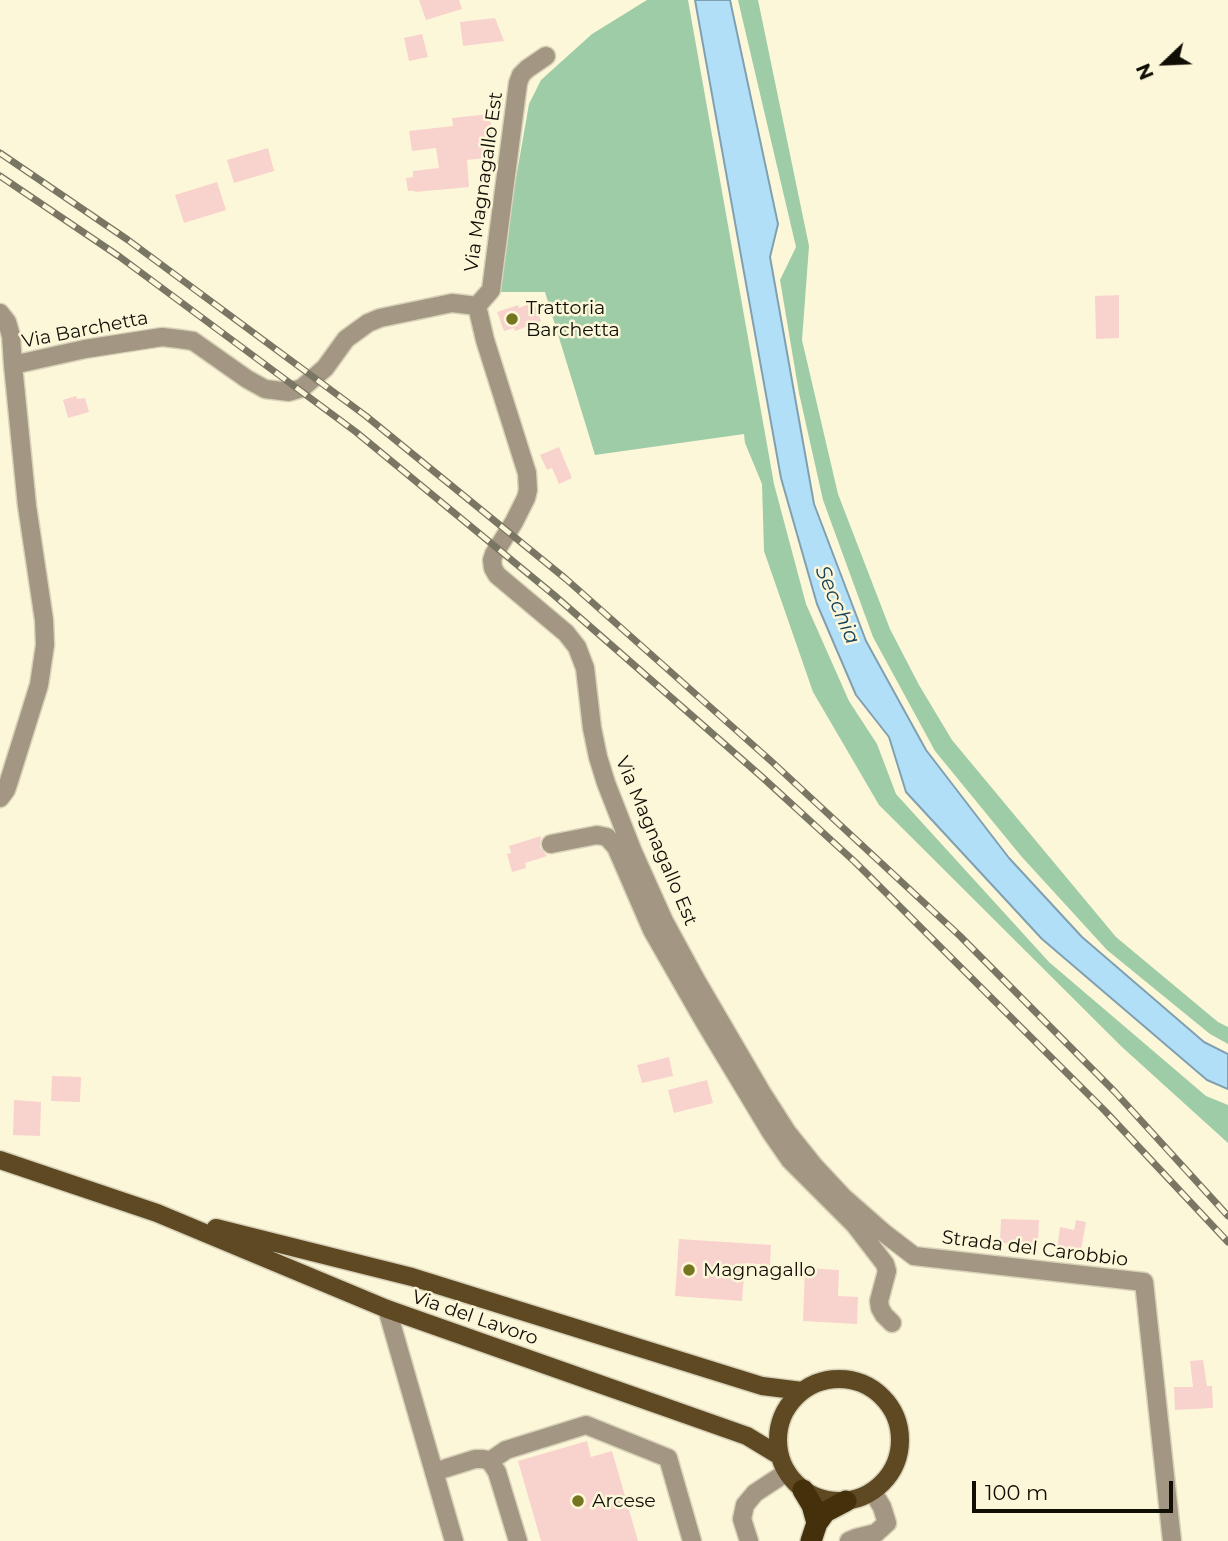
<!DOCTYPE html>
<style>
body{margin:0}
#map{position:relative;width:1228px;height:1541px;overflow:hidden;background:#fdf7da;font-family:Montserrat,sans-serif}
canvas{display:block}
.north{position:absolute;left:1130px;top:28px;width:70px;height:70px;-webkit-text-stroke:5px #fdf7da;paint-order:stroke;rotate:247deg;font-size:19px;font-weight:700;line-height:28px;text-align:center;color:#100e05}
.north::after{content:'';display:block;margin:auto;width:24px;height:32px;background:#100e05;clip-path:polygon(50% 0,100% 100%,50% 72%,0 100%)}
.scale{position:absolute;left:972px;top:1481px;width:201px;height:32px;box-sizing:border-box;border:4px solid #100e05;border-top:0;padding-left:9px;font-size:21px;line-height:24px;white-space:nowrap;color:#100e05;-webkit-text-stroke:5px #fdf7da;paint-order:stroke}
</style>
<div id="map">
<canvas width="1228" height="1541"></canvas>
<div class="north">N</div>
<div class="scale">100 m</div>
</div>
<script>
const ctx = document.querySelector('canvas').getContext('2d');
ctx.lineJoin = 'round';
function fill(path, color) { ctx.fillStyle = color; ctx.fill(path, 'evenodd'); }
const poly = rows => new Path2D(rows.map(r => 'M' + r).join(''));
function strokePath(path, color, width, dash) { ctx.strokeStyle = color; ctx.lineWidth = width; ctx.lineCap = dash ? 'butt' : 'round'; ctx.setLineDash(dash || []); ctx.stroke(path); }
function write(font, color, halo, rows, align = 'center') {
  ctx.font = font + ' Montserrat,sans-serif'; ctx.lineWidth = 5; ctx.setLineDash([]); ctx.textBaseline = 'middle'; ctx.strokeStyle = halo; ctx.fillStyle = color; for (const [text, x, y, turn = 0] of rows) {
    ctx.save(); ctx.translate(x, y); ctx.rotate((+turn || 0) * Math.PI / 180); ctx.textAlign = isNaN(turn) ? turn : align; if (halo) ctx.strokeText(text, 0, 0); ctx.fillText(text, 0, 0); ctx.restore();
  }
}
const forest = poly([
 [647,0,688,0,774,484,806,604,849,701,877,744,896,794,1049,962,1206,1096,1228,1105,1228,1143,1122,1047,879,805,813,692,764,551,762,484,745,443,744,434,595,455,545,292,496,292,529,104,541,80,592,34],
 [738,0,758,0,809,246,802,340,838,494,890,629,919,685,952,740,1116,937,1218,1022,1228,1027,1228,1044,1210,1034,1107,950,1021,856,935,751,873,637,823,500,799,393,780,280,796,247]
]);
const water = poly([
 [695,0,730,0,778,224,770,257,814,504,866,641,926,750,1009,858,1082,937,1204,1042,1228,1054,1228,1089,1207,1080,1042,939,906,792,889,737,856,695,817,604,781,478,695,0]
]);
const building = poly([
 [419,0,459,0,462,9,426,20],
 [495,18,504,41,463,46,460,22],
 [422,34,428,57,409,61,404,38],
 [490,114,494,150,484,151,485,158,467,160,469,187,415,192,415,191,408,191,406,178,413,177,413,171,439,168,436,148,412,151,409,131,453,126,452,118],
 [268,148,274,171,234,183,227,160],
 [217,182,226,210,184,223,175,195],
 [1119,295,1119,338,1096,339,1095,296],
 [534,302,541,321,515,331,514,328,504,331,497,312,518,305,519,308],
 [76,396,77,399,85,398,89,412,68,418,63,400],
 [559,447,572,478,559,484,552,468,547,470,540,455],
 [541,836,540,847,547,856,525,863,526,868,512,872,507,854,511,853,509,846],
 [669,1057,673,1076,642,1083,637,1065],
 [52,1076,81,1077,80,1102,51,1101],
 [707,1080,713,1103,674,1113,668,1090],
 [14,1100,41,1102,40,1136,13,1135],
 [1001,1219,1039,1220,1038,1244,1000,1243],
 [1076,1220,1086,1222,1080,1255,1057,1250,1060,1227,1074,1230],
 [679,1239,771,1245,770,1265,745,1263,742,1301,675,1296],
 [805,1268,839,1270,838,1296,858,1297,857,1324,803,1321],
 [1203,1360,1207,1386,1212,1386,1213,1408,1175,1410,1174,1387,1193,1387,1190,1361],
 [587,1441,591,1457,612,1451,638,1541,541,1541,518,1461]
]);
const minor = poly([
 [546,56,527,69,521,75,518,83,491,290,477,306,485,340,527,473,528,490,526,498,514,522,494,554,492,560,493,568,497,575,566,633,577,647,585,668,592,728,598,757,606,783,633,852,664,921,696,980,762,1093,787,1132,815,1167,843,1197,884,1233,914,1256,1144,1282,1172,1541],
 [0,313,7,322,11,336,13,365],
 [0,798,6,790,9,781,39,685,45,645,44,620,27,506,13,365,85,349,162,337,179,339,193,341,247,379,265,389,289,392,302,388,325,368,346,339,368,323,380,318,452,303,477,306],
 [551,844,597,835,607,837,616,847,652,930,704,1021,772,1134,790,1160,855,1225,885,1264,887,1271,879,1301,880,1308,884,1315,892,1323],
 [387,1309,454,1541],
 [490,1461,506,1450,586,1425,668,1458,692,1541],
 [434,1472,475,1459,483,1459,490,1461,497,1472,518,1541],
 [749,1541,742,1519,745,1505,755,1493,787,1472],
 [849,1541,856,1538,876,1533,887,1523,882,1507,873,1492]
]);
const major = poly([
 [0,1160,157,1213,387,1309,747,1436,780,1456],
 [216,1228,412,1277,762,1386,802,1391],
 '778 1440a61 61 0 1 1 122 0a61 61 0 1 1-122 0Z'
]);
const highway = poly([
 [803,1490,812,1505,817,1523],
 [811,1541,817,1523,825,1512,846,1501]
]);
const rail = poly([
 [0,153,128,240,366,416,566,579,771,761,960,936,1115,1092,1228,1216],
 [0,176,120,257,356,432,554,595,762,777,855,862,1105,1111,1228,1242]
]);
const markers = [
 [512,319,7,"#74771f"],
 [689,1270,7,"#74771f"],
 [578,1501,7,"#74771f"]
];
const streetNames = [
 ["Via Magnagallo Est",484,182,-82],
 ["Via Barchetta",85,330,-11],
 ["Via Magnagallo Est",656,841,67],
 ["Strada del Carobbio",1035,1249,7],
 ["Via del Lavoro",475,1318,19]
];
const poiNames = [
 ["Trattoria",526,308],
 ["Barchetta",526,330],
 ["Magnagallo",703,1270],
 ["Arcese",592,1501]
];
const waterNames = [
 ["Secchia",837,605,67]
];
fill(forest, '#9ecca6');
fill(water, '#b2dff8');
strokePath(water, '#81a0af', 2);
fill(building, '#f8d2cd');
strokePath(minor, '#d7d2b8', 21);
strokePath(major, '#d7d2b8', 21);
strokePath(highway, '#d7d2b8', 24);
strokePath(minor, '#a39682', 18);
strokePath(major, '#5f4923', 18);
strokePath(highway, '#44300b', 21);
strokePath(rail, '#7a7664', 7);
strokePath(rail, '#fdf7da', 4.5, [13]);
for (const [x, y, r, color] of markers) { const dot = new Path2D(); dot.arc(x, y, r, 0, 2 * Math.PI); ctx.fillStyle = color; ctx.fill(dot); strokePath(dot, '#fdf7da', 2.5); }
write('19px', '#100e05', '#fdf7da', streetNames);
write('19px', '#100e05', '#fdf7da', poiNames, 'left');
write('italic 21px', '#16445a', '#fdf7da', waterNames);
</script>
